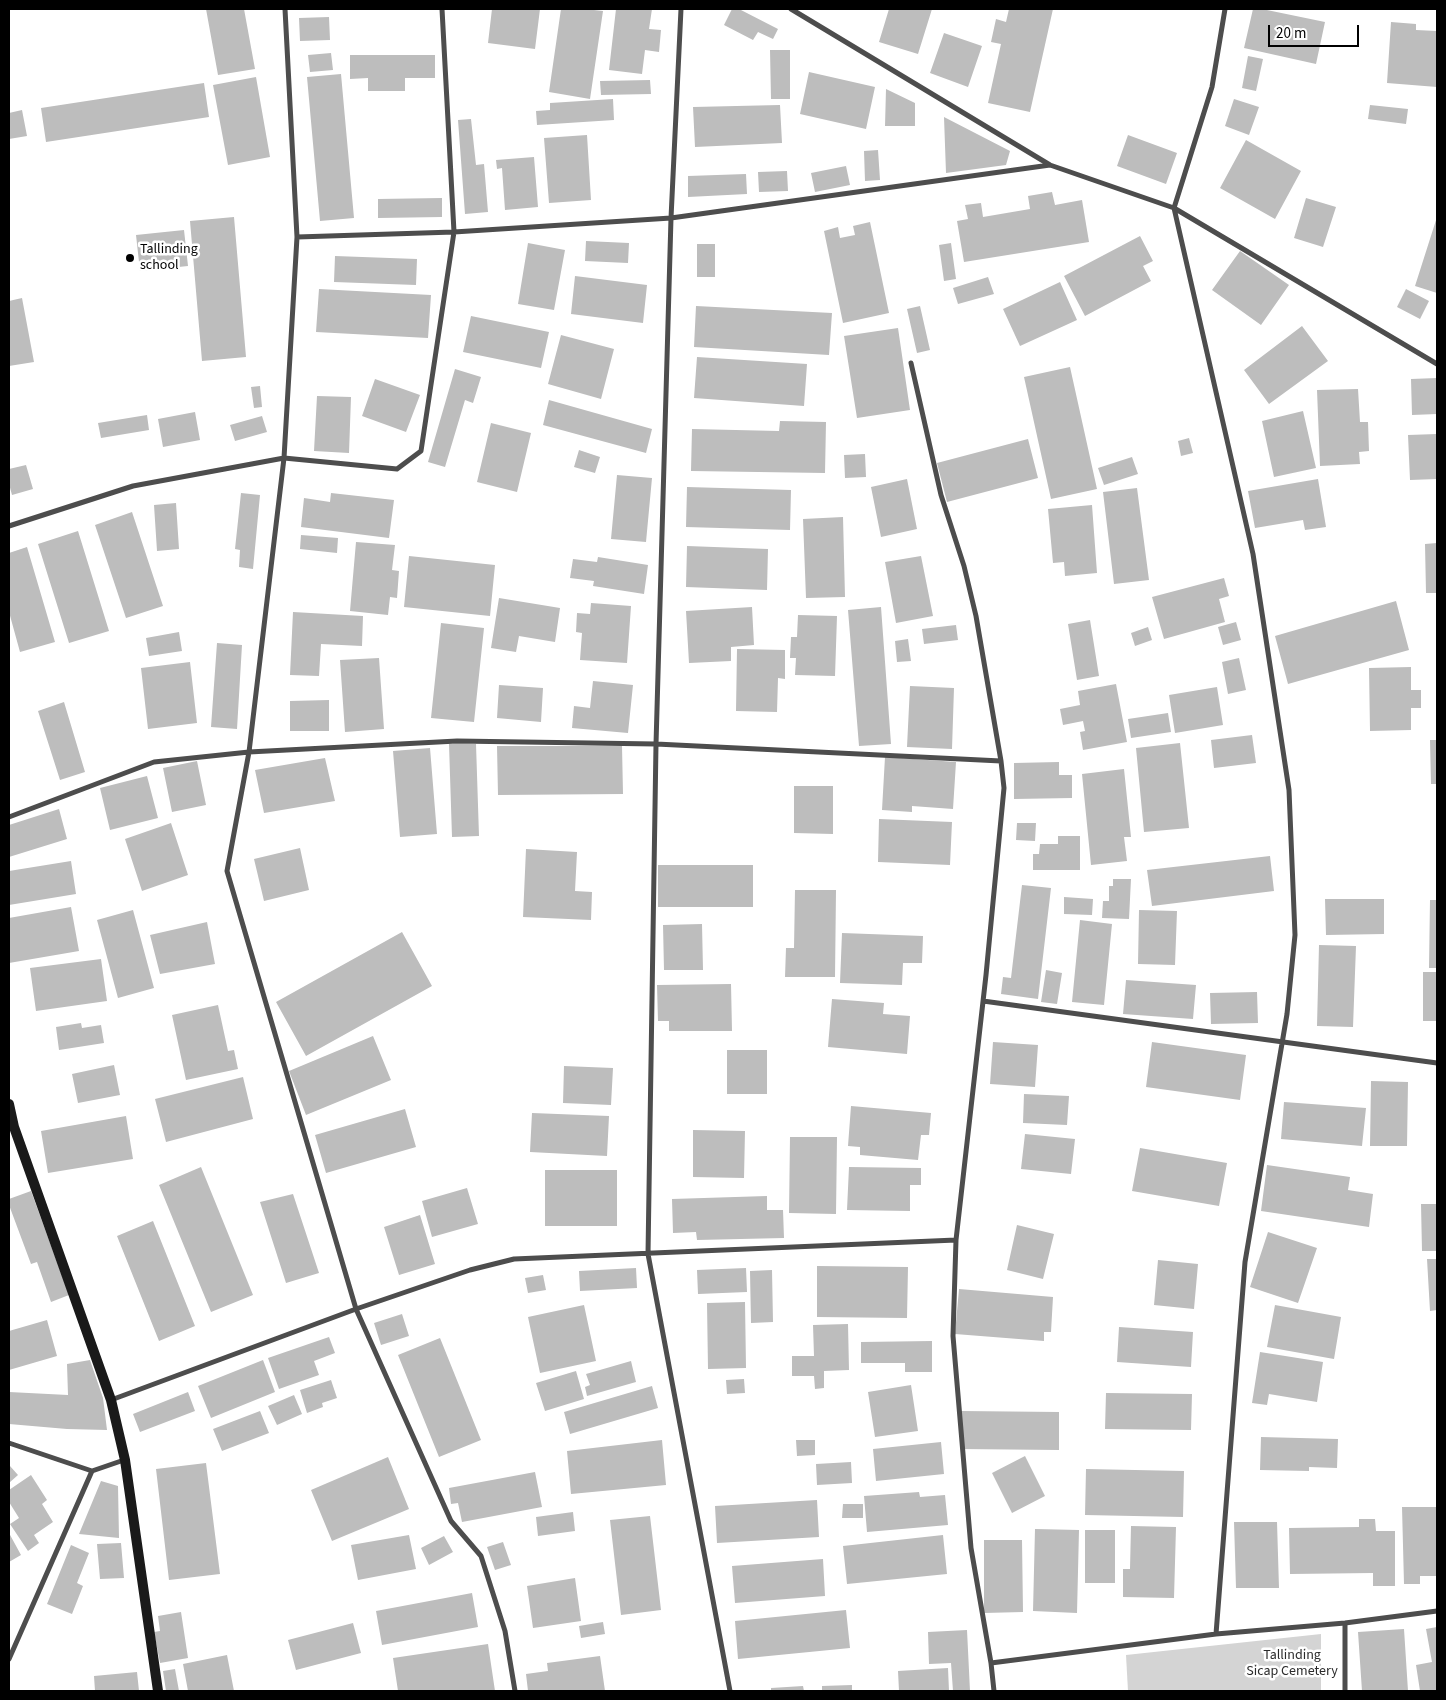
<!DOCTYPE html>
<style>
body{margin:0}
#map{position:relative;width:1446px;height:1700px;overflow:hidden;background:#fff;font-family:"Source Sans 3",sans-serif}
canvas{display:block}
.frame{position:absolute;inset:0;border:10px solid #000;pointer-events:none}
.scale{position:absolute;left:1268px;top:25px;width:91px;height:22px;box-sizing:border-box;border:2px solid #000;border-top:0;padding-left:6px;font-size:15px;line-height:18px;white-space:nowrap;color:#000;-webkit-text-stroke:4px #fff;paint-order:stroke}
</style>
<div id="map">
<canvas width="1446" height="1700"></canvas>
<div class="frame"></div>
<div class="scale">20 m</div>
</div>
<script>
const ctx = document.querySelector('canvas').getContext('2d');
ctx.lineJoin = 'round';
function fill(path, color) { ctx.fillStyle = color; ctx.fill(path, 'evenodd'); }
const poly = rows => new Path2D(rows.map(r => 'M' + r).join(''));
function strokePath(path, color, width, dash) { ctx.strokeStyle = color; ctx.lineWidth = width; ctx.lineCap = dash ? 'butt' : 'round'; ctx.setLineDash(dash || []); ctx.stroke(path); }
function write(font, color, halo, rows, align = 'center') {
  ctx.font = font + ' "Source Sans 3",sans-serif'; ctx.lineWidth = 5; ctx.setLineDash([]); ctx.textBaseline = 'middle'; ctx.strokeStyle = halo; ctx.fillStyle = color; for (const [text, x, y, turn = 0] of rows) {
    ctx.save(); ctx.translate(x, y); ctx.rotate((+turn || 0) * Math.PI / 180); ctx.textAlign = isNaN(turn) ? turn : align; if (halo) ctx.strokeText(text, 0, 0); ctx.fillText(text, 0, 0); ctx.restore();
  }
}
const green = poly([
 [1321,1634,1321,1691,1128,1691,1126,1655]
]);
const building = poly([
 [206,9,244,9,255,69,218,75],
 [492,9,540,9,535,49,488,43],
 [561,9,585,9,603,11,590,99,549,92],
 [616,9,652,9,649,29,661,30,659,52,645,50,642,74,609,70],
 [732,9,739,9,778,29,773,39,758,32,753,40,724,25],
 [889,9,932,9,918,54,879,42],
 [1009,9,1053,9,1030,112,988,103,1001,44,991,42,996,19,1006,22],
 [1253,9,1262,9,1325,22,1316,64,1244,48],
 [329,17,330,40,300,41,299,18],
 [1391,22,1416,24,1416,30,1437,31,1437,87,1387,83],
 [944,33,982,46,968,87,930,73],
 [770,50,790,50,790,99,771,99],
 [331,53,333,70,310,72,308,55],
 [350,55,435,55,435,78,405,78,405,91,368,91,368,78,350,79],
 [1248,56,1263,59,1256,91,1242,88],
 [809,72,875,87,866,129,800,114],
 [341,74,354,218,320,221,307,77],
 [256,77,270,157,228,165,213,85],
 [650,80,651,94,601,95,600,81],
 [204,83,209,117,46,142,41,108],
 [886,89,915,103,915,126,885,126],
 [613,99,614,120,537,125,536,111,550,110,550,103],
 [1234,99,1259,107,1249,135,1225,126],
 [780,105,782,143,695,147,693,107],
 [1370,105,1408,109,1406,124,1368,119],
 [22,110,27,136,9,139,9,113],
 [944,117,1010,151,1006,165,946,173],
 [471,119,476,165,484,164,488,212,465,214,458,120],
 [587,135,591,200,549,203,544,138],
 [1128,135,1177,153,1166,184,1117,166],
 [1246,140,1301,171,1275,219,1220,188],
 [878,150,880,180,865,181,864,151],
 [534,157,538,207,505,210,502,168,497,169,496,160],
 [846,166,850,185,815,192,811,173],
 [787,171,788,191,759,192,758,172],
 [746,174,747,194,688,197,688,176],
 [1052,192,1055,205,1082,200,1089,242,964,262,957,221,968,219,965,205,981,203,983,217,1030,209,1028,196],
 [442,198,442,217,378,218,378,199],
 [1306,198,1336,207,1323,247,1294,238],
 [234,217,246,357,202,361,190,221],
 [1437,217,1437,293,1415,286],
 [870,222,889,313,843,323,824,231,838,227,840,238,855,235,853,226],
 [184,230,188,266,140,271,136,235],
 [1140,236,1153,261,1143,266,1151,281,1085,316,1064,276],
 [586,241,629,243,628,263,585,261],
 [528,243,565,250,554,310,518,304],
 [951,243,956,279,944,281,939,245],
 [697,244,715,244,715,277,697,277],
 [1240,251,1289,285,1261,325,1212,290],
 [335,256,417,259,416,285,334,282],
 [575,276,647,285,643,323,571,314],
 [988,277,994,294,958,304,953,288],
 [1060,282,1077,320,1020,346,1003,309],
 [319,289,431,295,428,338,316,332],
 [1406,289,1429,301,1420,319,1397,307],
 [22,298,34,362,9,366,9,301],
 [696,306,832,313,829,355,694,347],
 [920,306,930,350,917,353,907,309],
 [471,316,549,332,541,368,463,352],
 [1302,326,1328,361,1269,404,1244,370],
 [898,328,910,410,857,418,844,336],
 [561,335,614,349,601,399,548,384],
 [697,357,807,364,804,406,694,398],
 [1070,367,1097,489,1051,499,1024,377],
 [455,369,481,377,473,403,465,400,445,467,428,462],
 [1437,378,1437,414,1412,415,1411,379],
 [375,379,420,395,406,432,362,416],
 [260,386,262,407,254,408,251,387],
 [1358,389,1360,422,1368,422,1369,451,1359,452,1360,464,1320,466,1317,390],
 [317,396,351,397,349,453,314,451],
 [549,400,652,429,646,453,543,425],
 [1303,411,1316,468,1274,477,1262,421],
 [195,412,200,440,163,447,158,419],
 [147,415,149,430,101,438,98,423],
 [262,416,267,432,235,441,230,425],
 [780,421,826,422,825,473,691,471,692,429,779,431],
 [491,423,531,433,517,492,477,482],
 [1437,434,1437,479,1410,480,1408,435],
 [1189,438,1193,453,1181,456,1178,441],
 [1028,439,1038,478,947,502,937,463],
 [579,450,600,457,595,473,574,467],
 [865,454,866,477,845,478,844,455],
 [1132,457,1138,474,1104,485,1098,468],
 [26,465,33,489,12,495,9,484,9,469],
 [617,475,652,478,646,542,611,539],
 [907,479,917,529,881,537,871,487],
 [1318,479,1326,527,1305,530,1303,520,1255,528,1248,491],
 [687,487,791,490,790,530,686,527],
 [1137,488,1149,580,1114,584,1103,492],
 [241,493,260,495,253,569,239,567,240,550,235,549],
 [331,493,394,500,389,538,301,527,304,498,330,502],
 [176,503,179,549,157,551,154,505],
 [1092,505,1097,573,1065,576,1064,562,1053,563,1048,509],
 [132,512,163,606,126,618,95,525],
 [843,517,845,597,806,598,803,519],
 [78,531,109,631,69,643,38,544],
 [301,535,338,538,337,553,300,549],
 [356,542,395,545,392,570,399,571,397,598,390,597,388,615,350,611],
 [1437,543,1437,593,1426,593,1425,544],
 [687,546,768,549,767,590,686,587],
 [27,547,55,642,20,652,9,612,9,553],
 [409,556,495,565,490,616,404,607],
 [921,556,933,616,896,623,885,562],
 [598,557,648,565,644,594,593,586,594,581,570,578,573,559,597,562],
 [1224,578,1229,596,1219,599,1225,622,1164,639,1152,597],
 [499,598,560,608,555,642,519,636,516,652,491,648],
 [1396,601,1409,650,1288,684,1275,636],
 [591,603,631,606,627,663,580,660,582,633,576,632,577,613,590,614],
 [752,607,754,645,731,647,731,661,689,663,686,611],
 [881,607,891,744,859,746,848,610],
 [293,612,363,616,362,646,321,644,319,676,290,675],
 [798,615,837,616,835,676,795,675,796,658,790,658,791,637,797,637],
 [1090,620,1099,676,1077,680,1068,624],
 [1236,622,1241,640,1223,645,1218,627],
 [441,623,484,628,474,722,431,718],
 [956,625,958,640,924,644,922,629],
 [1148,627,1152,640,1135,646,1131,633],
 [179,632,182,651,149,656,146,638],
 [908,639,911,661,897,662,895,641],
 [217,643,242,645,237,729,211,727],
 [737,649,785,650,785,679,778,678,777,712,736,711],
 [379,658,384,729,345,732,340,660],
 [1239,658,1246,690,1228,694,1222,662],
 [190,662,197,723,148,729,141,668],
 [1411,667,1411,690,1421,690,1421,708,1411,708,1411,730,1370,731,1369,668],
 [593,681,633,685,628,733,572,728,574,706,590,708],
 [1116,684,1127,742,1083,750,1080,732,1085,731,1083,721,1063,725,1060,709,1080,705,1078,691],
 [499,685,543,688,541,722,497,718],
 [910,686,954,688,952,749,907,747],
 [1217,687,1223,725,1175,733,1169,695],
 [329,700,329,731,290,731,290,701],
 [64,702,85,772,60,780,38,711],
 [1168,713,1171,732,1131,738,1128,719],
 [1252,735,1256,763,1214,768,1211,740],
 [1430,740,1437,740,1437,784,1431,784],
 [1180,743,1189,828,1144,832,1136,748],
 [449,744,476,744,479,836,452,837],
 [497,746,622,746,623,794,498,795],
 [430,748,437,834,400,837,393,751],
 [885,757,956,762,953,809,912,806,912,812,882,810],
 [325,758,335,801,264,813,255,770],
 [197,761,206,805,172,812,163,768],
 [1059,762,1059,775,1072,775,1072,798,1014,799,1014,763],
 [1124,769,1131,837,1124,837,1127,861,1091,865,1082,774],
 [147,776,158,818,110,830,100,788],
 [794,786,833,786,833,834,794,833],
 [59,809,67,839,9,857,9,825],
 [879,819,952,822,950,865,878,862],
 [171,823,188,875,142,891,125,839],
 [1017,823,1036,823,1035,841,1016,840],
 [1058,836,1080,836,1080,870,1033,870,1033,854,1039,854,1040,844,1058,844],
 [300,848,309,890,264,901,254,859],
 [526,849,577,852,575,891,592,892,591,920,523,917],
 [1270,856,1274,891,1152,906,1147,870],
 [71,861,76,894,9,905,9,871],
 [658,865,753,865,753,907,658,907],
 [1113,879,1131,879,1129,919,1102,918,1103,901,1109,901,1109,886,1113,886],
 [1022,885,1051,888,1038,999,1001,994,1003,977,1011,978],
 [795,890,836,890,835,977,785,977,786,948,794,948],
 [1064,897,1093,899,1092,915,1064,914],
 [1325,899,1384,899,1384,934,1326,935],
 [1430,900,1437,900,1437,968,1429,968],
 [71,907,79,951,9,963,9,918],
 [133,910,154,988,118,998,97,920],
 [1139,910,1177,911,1175,965,1138,964],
 [1080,920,1112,924,1104,1005,1072,1002],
 [207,922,215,964,160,974,150,935],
 [702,924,703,970,664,970,663,925],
 [402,932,432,986,306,1056,276,1002],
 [842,933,923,936,922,963,903,963,902,985,840,983],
 [1319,945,1356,946,1353,1027,1317,1026],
 [101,959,107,1001,36,1011,30,968],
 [1046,970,1062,973,1057,1004,1041,1002],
 [1423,972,1437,972,1437,1021,1423,1021],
 [1126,980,1196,985,1193,1019,1123,1014],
 [731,984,732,1031,669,1031,669,1021,658,1021,657,985],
 [1257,992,1258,1023,1211,1024,1210,993],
 [832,999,884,1003,883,1014,910,1016,907,1054,828,1047],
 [218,1005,228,1051,234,1050,238,1069,186,1080,172,1015],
 [81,1023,82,1028,101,1025,104,1043,59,1050,56,1027],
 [373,1036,391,1080,306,1115,289,1071],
 [993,1042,1038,1045,1035,1087,990,1084],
 [1152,1042,1246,1055,1240,1100,1146,1087],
 [727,1050,767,1050,767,1094,727,1094],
 [114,1065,120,1095,78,1103,72,1074],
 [564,1066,613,1068,611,1105,563,1103],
 [243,1077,253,1119,166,1142,155,1099],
 [1371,1081,1408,1082,1407,1146,1370,1146],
 [1024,1094,1069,1096,1067,1125,1023,1123],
 [1284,1102,1366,1108,1362,1146,1281,1139],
 [851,1106,931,1113,929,1135,921,1135,918,1160,860,1155,860,1147,848,1146],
 [405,1109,416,1147,326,1173,315,1135],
 [532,1113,609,1116,607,1156,530,1152],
 [126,1116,133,1159,48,1173,41,1131],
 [693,1130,745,1131,744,1178,693,1177],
 [1025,1134,1075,1139,1071,1174,1021,1169],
 [790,1137,837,1137,836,1214,789,1213],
 [1140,1148,1227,1163,1219,1206,1132,1191],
 [1267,1165,1350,1177,1348,1190,1373,1194,1369,1227,1261,1211],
 [201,1167,253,1295,211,1312,159,1185],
 [849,1167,921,1168,921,1185,910,1185,910,1211,847,1210],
 [545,1170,617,1170,617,1226,545,1226],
 [467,1188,478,1224,432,1237,422,1201],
 [31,1191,69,1295,51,1302,37,1262,31,1264,9,1205,9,1199],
 [293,1194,319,1273,286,1283,260,1202],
 [767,1196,767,1210,783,1210,784,1238,697,1240,696,1232,673,1233,672,1199],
 [1421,1204,1437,1204,1437,1251,1422,1251],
 [420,1215,435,1264,399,1275,384,1227],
 [153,1221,195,1326,159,1341,117,1236],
 [1017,1225,1054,1234,1043,1279,1007,1270],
 [1268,1232,1317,1248,1298,1303,1250,1287],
 [1427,1259,1437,1259,1437,1310,1430,1311],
 [1158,1260,1198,1264,1194,1309,1154,1305],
 [817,1266,908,1267,907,1318,817,1317],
 [636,1268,637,1288,580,1291,579,1271],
 [746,1268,747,1292,698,1294,697,1270],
 [772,1270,773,1322,751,1323,750,1271],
 [543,1275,546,1290,528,1293,525,1278],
 [959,1289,1053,1297,1051,1332,1044,1332,1044,1341,955,1334],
 [745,1302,746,1368,708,1369,707,1303],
 [584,1305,596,1361,540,1373,528,1317],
 [1275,1305,1341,1317,1334,1359,1267,1347],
 [402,1314,409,1336,381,1345,374,1323],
 [47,1320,57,1356,9,1370,9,1331],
 [848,1324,849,1370,824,1371,824,1388,815,1389,814,1376,792,1376,792,1356,814,1356,813,1325],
 [1119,1327,1193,1332,1191,1367,1117,1362],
 [329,1337,335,1353,314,1361,319,1375,279,1389,268,1358],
 [440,1338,481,1440,439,1457,398,1355],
 [932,1341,932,1372,905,1372,905,1363,861,1363,861,1342],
 [1260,1352,1323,1362,1317,1402,1269,1394,1267,1405,1252,1403],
 [90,1360,103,1398,107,1430,67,1429,9,1424,9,1392,68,1395,67,1364],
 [263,1360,275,1392,211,1418,198,1386],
 [631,1361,636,1382,587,1396,585,1387,590,1385,586,1374],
 [576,1371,584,1399,545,1411,536,1383],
 [744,1379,745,1393,727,1394,726,1380],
 [331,1380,337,1398,322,1403,323,1407,307,1413,300,1390],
 [911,1385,918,1431,875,1437,868,1392],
 [652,1386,658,1408,570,1434,564,1412],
 [188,1392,195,1411,140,1432,133,1414],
 [1106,1393,1192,1394,1191,1430,1105,1429],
 [294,1395,302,1414,277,1425,268,1406],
 [260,1411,269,1433,222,1451,213,1429],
 [961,1411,1059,1412,1059,1450,961,1449],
 [1261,1437,1338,1439,1337,1468,1309,1467,1309,1471,1260,1470],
 [662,1440,666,1485,571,1494,567,1451],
 [796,1440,815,1440,815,1455,797,1456],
 [941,1442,944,1474,876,1481,873,1449],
 [1025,1456,1045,1496,1012,1513,992,1473],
 [388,1457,409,1509,332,1541,311,1490],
 [851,1462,852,1483,817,1485,816,1464],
 [206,1463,220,1574,169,1580,156,1469],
 [10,1466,18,1475,9,1483,9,1467],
 [1086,1469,1184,1471,1183,1517,1085,1515],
 [535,1472,542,1507,462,1522,458,1503,451,1504,449,1488],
 [31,1475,47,1500,42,1504,53,1522,34,1535,39,1543,28,1551,10,1524,19,1518,9,1502,9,1490],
 [101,1481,118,1486,119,1538,79,1534],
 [919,1492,920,1497,945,1495,948,1525,867,1532,864,1496],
 [817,1500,819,1537,717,1543,715,1506],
 [843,1504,863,1504,863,1518,842,1518],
 [1402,1507,1437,1507,1437,1576,1420,1576,1420,1584,1404,1584],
 [573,1512,575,1531,538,1536,536,1517],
 [650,1516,661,1610,621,1615,610,1520],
 [1359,1519,1375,1519,1376,1531,1395,1531,1395,1586,1373,1586,1373,1573,1290,1574,1289,1528,1359,1527],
 [1234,1522,1277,1522,1279,1588,1236,1588],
 [1131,1526,1176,1527,1174,1598,1123,1597,1123,1569,1130,1569],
 [1035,1529,1079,1530,1077,1613,1033,1611],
 [1085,1530,1115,1530,1115,1583,1085,1583],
 [9,1533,21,1555,9,1562],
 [409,1535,416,1569,358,1580,351,1545],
 [943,1535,947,1574,847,1584,843,1546],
 [444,1536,453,1552,429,1565,421,1548],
 [984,1540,1022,1540,1023,1612,984,1613],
 [503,1542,511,1565,495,1570,487,1547],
 [121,1543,124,1578,100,1579,97,1544],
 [71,1545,89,1553,77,1583,83,1586,72,1614,47,1604],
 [823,1559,825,1596,735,1603,732,1566],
 [575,1578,581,1621,533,1628,527,1586],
 [472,1593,478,1627,382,1645,376,1611],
 [846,1610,850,1648,738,1659,735,1621],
 [181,1612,188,1658,160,1663,154,1632,160,1631,158,1616],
 [603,1622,605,1634,581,1638,579,1626],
 [353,1623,361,1653,296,1670,288,1640],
 [1437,1627,1437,1691,1420,1691,1416,1665,1432,1662,1426,1629],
 [1404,1629,1408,1691,1362,1691,1358,1632],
 [967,1630,970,1691,953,1691,951,1663,929,1664,928,1632],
 [488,1644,495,1691,398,1691,393,1658],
 [227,1655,234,1691,188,1691,183,1664],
 [600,1656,605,1691,528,1691,526,1674,548,1671,547,1663],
 [948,1668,949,1691,899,1691,898,1671],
 [175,1669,179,1691,166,1691,163,1671],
 [137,1672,139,1691,95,1691,94,1676],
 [852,1685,852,1691,822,1691,822,1686],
 [803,1686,804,1691,771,1691,771,1688]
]);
const street = poly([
 [285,9,297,237,284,458,249,752,227,871,356,1309,451,1521,481,1556,505,1631,515,1691],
 [681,9,671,218,656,744,648,1254,730,1691],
 [791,9,1050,165,1174,208,1437,364],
 [297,237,454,232,671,218,1050,165],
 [911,363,941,495,964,566,976,616,1001,761,1004,788,986,975,956,1240,953,1336,971,1548,991,1663,994,1691],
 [9,526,133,486,284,458,397,469,421,451,454,232,442,9],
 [9,817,154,762,249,752,457,741,656,744,1001,761],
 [983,1001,1437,1063],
 [111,1400,356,1309,470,1270,514,1259,956,1240],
 [9,1443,92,1471,124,1460],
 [1345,1623,1345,1691],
 [1216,1634,1245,1262,1287,1014,1295,935,1289,790,1253,554,1174,208,1212,87,1225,9],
 [9,1659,92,1471],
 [991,1663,1216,1634,1345,1623,1437,1611]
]);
const secondary = poly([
 [9,1104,14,1127,111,1400,125,1460,158,1691]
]);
const markers = [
 [130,258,5,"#000"]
];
const poiNames = [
 ["Tallinding",140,250],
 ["school",140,266]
];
const parkNames = [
 ["Tallinding",1292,1656],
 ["Sicap Cemetery",1292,1672]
];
fill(green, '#d4d4d4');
fill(building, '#bdbdbd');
strokePath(street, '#4d4d4d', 5);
strokePath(secondary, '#1a1a1a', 10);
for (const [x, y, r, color] of markers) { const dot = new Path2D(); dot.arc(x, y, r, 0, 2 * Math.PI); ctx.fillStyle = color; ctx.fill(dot); strokePath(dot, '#fff', 2); }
write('14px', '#000', '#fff', poiNames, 'left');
write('14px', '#2b2b2b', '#fff', parkNames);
</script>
